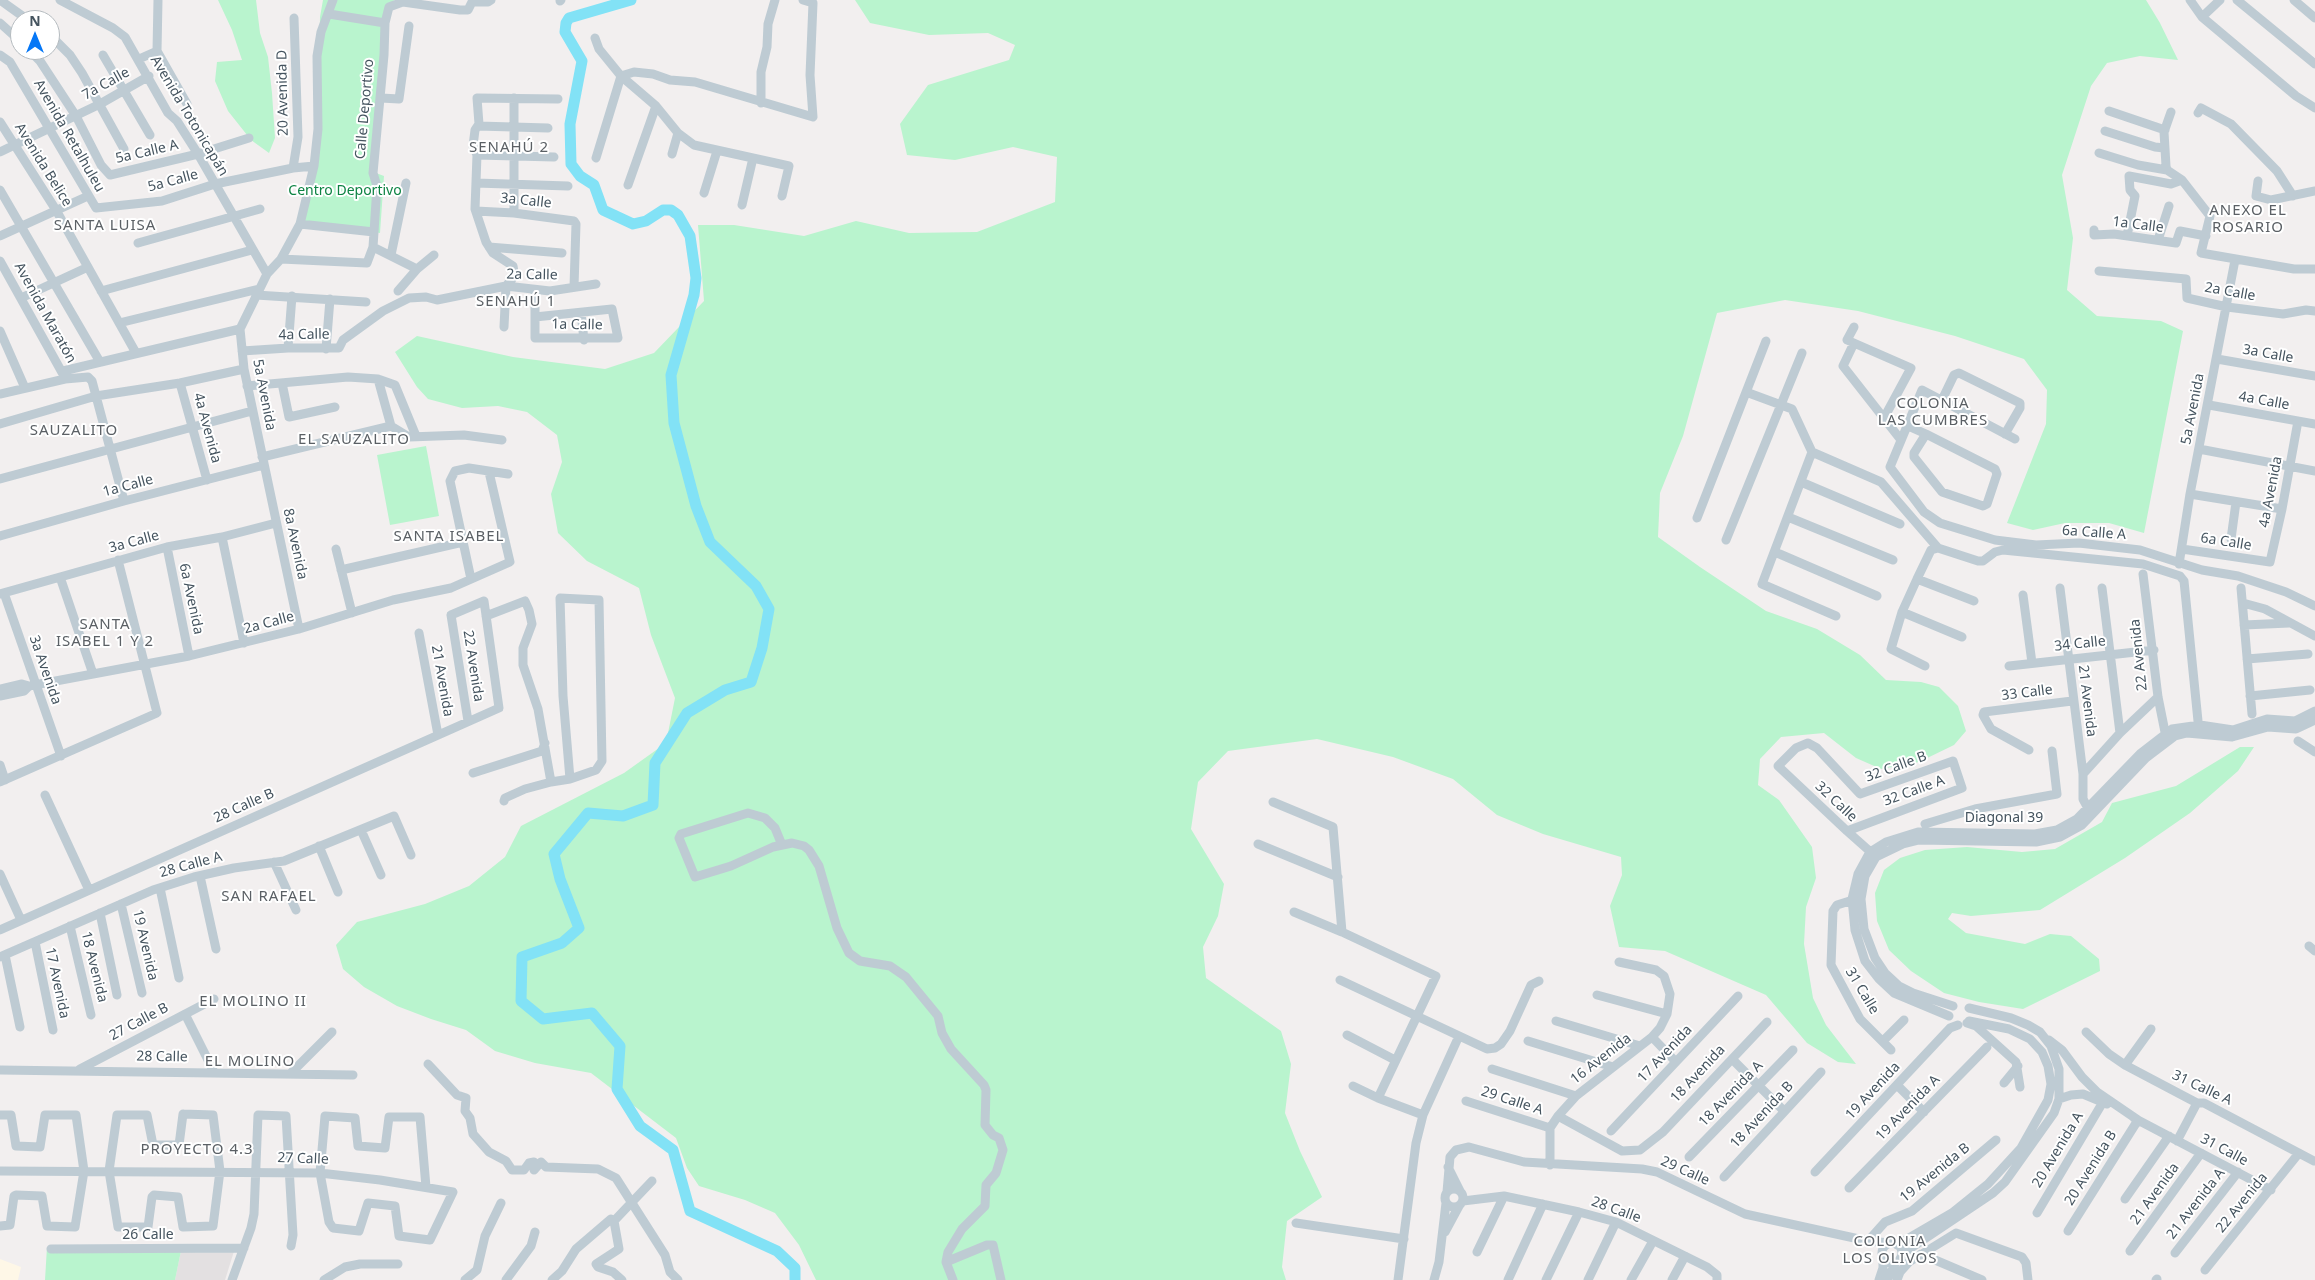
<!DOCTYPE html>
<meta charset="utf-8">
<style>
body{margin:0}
#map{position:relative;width:2315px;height:1280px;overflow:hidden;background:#f2efef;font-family:"Noto Sans",sans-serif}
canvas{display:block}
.north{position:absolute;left:10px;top:10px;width:50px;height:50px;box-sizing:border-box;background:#fff;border:1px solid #b5bbbf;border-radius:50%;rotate:0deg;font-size:14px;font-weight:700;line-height:20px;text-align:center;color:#45545f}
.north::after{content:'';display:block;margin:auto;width:18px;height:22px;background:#0577f6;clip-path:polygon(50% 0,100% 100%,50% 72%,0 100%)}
</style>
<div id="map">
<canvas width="2315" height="1280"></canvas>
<div class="north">N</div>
</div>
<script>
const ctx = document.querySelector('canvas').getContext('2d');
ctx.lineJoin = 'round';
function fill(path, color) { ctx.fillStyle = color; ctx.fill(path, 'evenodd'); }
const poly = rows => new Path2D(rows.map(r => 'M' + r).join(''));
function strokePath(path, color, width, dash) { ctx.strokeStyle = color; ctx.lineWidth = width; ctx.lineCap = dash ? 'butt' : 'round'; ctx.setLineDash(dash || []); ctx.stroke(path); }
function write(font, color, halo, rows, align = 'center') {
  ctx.font = font + ' "Noto Sans",sans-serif'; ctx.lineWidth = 4; ctx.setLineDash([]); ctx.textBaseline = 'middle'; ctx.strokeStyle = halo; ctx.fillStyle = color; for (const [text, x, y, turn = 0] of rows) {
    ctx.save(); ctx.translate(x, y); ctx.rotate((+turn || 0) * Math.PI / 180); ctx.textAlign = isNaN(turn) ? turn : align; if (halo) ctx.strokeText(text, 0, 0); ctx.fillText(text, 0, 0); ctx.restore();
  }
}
const commercial = poly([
 [0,1259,21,1267,18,1280,0,1280]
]);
const education = poly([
 [182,1246,235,1248,225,1280,175,1280]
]);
const green = poly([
 [218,0,256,0,260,33,268,57,272,93,275,138,269,153,251,140,228,111,215,81,217,62,242,60,232,30],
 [323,0,394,0,385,23,376,173,384,176,380,233,300,224,318,129,320,17],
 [855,0,2146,0,2160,23,2178,60,2140,56,2107,63,2091,86,2062,175,2073,238,2067,290,2097,316,2161,321,2183,331,2144,533,2109,523,2065,523,2033,530,2007,523,2046,424,2047,390,2024,359,1955,336,1858,311,1785,300,1717,313,1683,436,1660,493,1658,537,1700,567,1766,611,1817,629,1860,655,1886,680,1921,682,1939,687,1958,706,1966,731,1954,745,1919,762,1881,769,1856,758,1824,733,1781,737,1760,759,1758,785,1779,800,1812,847,1816,878,1806,907,1804,944,1813,998,1826,1025,1856,1064,1838,1062,1807,1043,1766,995,1665,951,1619,947,1610,906,1622,875,1621,857,1543,834,1497,815,1453,779,1393,757,1317,739,1228,751,1198,782,1191,829,1224,884,1218,916,1203,947,1206,978,1281,1031,1291,1064,1285,1113,1300,1151,1322,1197,1287,1221,1282,1267,1286,1280,816,1280,799,1245,775,1213,745,1200,699,1186,687,1168,676,1138,591,1073,535,1063,495,1051,466,1030,431,1019,397,1006,364,987,343,969,336,945,357,922,425,904,469,886,505,857,521,826,624,773,666,743,675,698,651,635,639,588,587,561,558,533,551,494,562,462,557,435,527,412,498,406,462,408,428,399,417,387,395,352,417,336,513,357,605,369,654,353,704,301,698,225,734,225,804,236,856,221,909,233,977,232,1055,202,1057,157,1013,147,955,160,907,155,900,124,928,85,1009,60,1015,45,988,33,929,35,870,23],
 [426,446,439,516,390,525,377,455],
 [2240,747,2254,747,2238,771,2190,813,2125,858,2040,910,1971,916,1952,913,1948,919,1966,933,2025,944,2050,934,2071,936,2099,959,2100,971,2023,1009,1979,1002,1944,993,1911,971,1889,950,1877,921,1875,893,1884,870,1900,858,1925,850,1967,847,2022,852,2055,849,2102,822,2112,803,2176,786],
 [182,1246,175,1280,45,1280,47,1247]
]);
const river = poly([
 [631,0,569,18,566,23,565,32,582,61,570,124,571,164,580,176,594,185,603,210,633,224,646,221,663,210,671,210,678,215,690,236,696,278,694,295,671,375,674,423,696,506,710,542,756,586,769,609,762,648,751,682,725,690,687,713,655,763,653,805,623,816,588,813,554,854,560,879,579,928,562,943,522,957,521,1001,543,1019,592,1013,620,1046,617,1089,640,1126,673,1150,690,1211,777,1251,795,1268,795,1280]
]);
const minor = poly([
 [0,0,28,20],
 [60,0,113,28,125,37,168,113,177,121,198,154,267,274],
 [158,0,157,51,187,104],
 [2190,0,2202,17,2296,96,2315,108],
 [2237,0,2315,64],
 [2294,0,2315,18],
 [560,1,561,0],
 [403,2,460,10,468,10,472,2,488,2,491,0],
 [329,14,385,23],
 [2202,17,2220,0],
 [0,23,20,41],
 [50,35,70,55,82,73,124,149],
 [595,38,599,49,621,76,656,106,678,133,694,145,789,166,782,196],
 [29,50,40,61,76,116,101,165,110,175,198,154,249,138],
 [0,55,10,62,96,208,162,201,215,184,293,168,314,166],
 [103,55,150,135],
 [139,59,157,51],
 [621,76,634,72,653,74,670,80,695,82,813,117,810,75,813,3,803,0],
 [381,98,399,99,409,26],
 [761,103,761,72,767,47,768,24,775,0],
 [2109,111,2165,130],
 [2171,112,2164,132,2166,166,2167,170,2182,180,2210,216,2201,253,2294,269,2315,269],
 [2198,113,2201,108,2231,124,2277,171,2293,196],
 [0,122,56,210,136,353],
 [478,126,548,128],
 [2105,131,2155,147,2164,148],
 [0,152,100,104,149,76],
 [2099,153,2138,165,2167,170],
 [672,154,678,133],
 [477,155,554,157],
 [596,158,621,76],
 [293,168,298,137,294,18],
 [2258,181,2256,196,2271,200,2315,191],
 [476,183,568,186],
 [628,185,656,106],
 [0,190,100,362],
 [704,193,717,151],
 [742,205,753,158],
 [476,211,514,213,574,221,576,224,574,287],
 [514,213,514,98],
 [300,224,374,232],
 [2094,230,2094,235,2114,234,2176,243,2180,231,2206,236],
 [0,236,88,196],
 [2127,236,2135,196,2130,190,2129,176,2171,184,2182,180],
 [2158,240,2169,206],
 [138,243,260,209],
 [373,247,417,269],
 [489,247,562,253],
 [391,255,406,183],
 [281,259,367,263,373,247,374,232,377,186,373,173,384,55,385,23,389,7,408,0],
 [0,261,64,376],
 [2099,271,2186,279,2187,298,2227,307,2283,314,2306,310,2315,311],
 [101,291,252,250],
 [398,291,417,269,434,255],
 [535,291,535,338,618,338,612,309,535,317],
 [256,295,366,302],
 [21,298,88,267],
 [581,313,584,340],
 [119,323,259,289],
 [504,327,506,286,512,279,514,272,513,266,493,253,486,242,475,209,477,155,473,146,475,130,479,124,477,98,558,99],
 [1854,327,1847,340,1911,368,1884,418],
 [0,331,25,388],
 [1854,343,1843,366,1901,440],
 [288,348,292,296],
 [326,349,330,299],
 [242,351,288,348,339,348,343,340,383,311,409,298,426,297,437,300,506,286,550,291,596,284],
 [2217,359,2315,376],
 [63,371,240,329],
 [378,379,391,426],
 [180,383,207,480],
 [282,383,289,417,335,407],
 [247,386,348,377,378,379,395,385,416,436],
 [1746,392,1792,409,1812,452,1881,482,1938,548,1978,561,1983,561,1995,552,2003,550,2143,564,2180,576,2184,581,2199,731],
 [0,394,65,379,88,377,92,381,124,501],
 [1942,400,1954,375,1959,373,2020,403,2020,408,2005,434],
 [2209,405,2315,424],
 [0,424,96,396,180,383,244,369],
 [391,426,409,437,464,435,502,440],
 [1908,426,1926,434,1995,469,1997,474,1987,504,1983,506,1942,492,1914,457,1914,453,1926,434],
 [2015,439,1922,390,1890,467,1924,512,1940,523,1995,540,2036,545,2079,543,2140,550,2202,570,2238,576,2286,592,2315,606],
 [2199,449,2315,471],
 [1812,452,1762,584,1836,616],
 [262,457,391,426],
 [0,479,252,411],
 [1801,482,1900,524],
 [2190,494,2282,509],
 [1788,517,1893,560],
 [1697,518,1766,341],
 [0,536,124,501,264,465],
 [222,537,244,643],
 [2231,539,2236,502],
 [1726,540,1802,353],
 [167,547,189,656],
 [336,549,352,613],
 [2182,549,2270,562,2282,509,2298,421],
 [1775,552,1877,596],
 [2179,564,2190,494,2235,260],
 [341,570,463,542],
 [2143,574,2158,697,2165,732],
 [60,577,93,674],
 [471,579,450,481,455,471,469,468,508,474],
 [1917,579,1974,601],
 [2060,588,2083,774,2083,799,2090,812],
 [2102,588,2120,733],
 [2241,588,2252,714],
 [4,593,61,756],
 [0,594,167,547,222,537,276,523],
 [2023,595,2032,663],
 [2243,603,2265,609,2315,636],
 [1902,612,1962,637],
 [486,616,525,601,529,610,532,624,523,648,523,665,538,709,551,782],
 [2244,625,2289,623],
 [299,629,244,369,240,329,267,274,281,259,300,224,314,166,318,129,317,56,321,32,333,0],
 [419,633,438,735],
 [2247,659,2308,654],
 [1925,666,1891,649,1902,612,1917,579,1931,550,1938,548],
 [2009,666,2154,650],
 [0,689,22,684,29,686,189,656,299,629,393,600,451,588,510,562,489,472],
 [0,696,24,691,29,686],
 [2250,696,2310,690],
 [2298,741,2315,752],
 [2029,750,1991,729,1983,715,1984,712,2072,701],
 [0,765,5,780],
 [473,773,542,751,545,743],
 [2083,774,2120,733,2158,697],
 [0,782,157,713,118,560],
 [45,795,89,890],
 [504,801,505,798,525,789,551,782,570,779,596,770,602,761,599,600,560,598,563,696,570,779],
 [1273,802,1333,827,1342,932],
 [1925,824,1975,809,2057,794,2052,751],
 [361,830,381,875],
 [1847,831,1962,788,1953,761,1860,794,1817,748,1808,743,1796,748,1778,766,1847,831,1874,855],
 [1258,844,1338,877],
 [782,845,775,828,765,818,748,813,681,834,679,838,695,877,731,866,773,847,792,843,804,846,809,850,819,866,837,928,849,953,860,961,890,966,906,977,938,1016,942,1033,951,1049,984,1085,986,1090,985,1125,993,1135,999,1138,1003,1150,996,1173,986,1185,985,1206,962,1229,948,1252,946,1262],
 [319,846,338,892],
 [274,862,296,910],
 [0,874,21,920],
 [200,876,216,949],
 [160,888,179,978],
 [1856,899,1837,905,1833,911,1831,965,1860,1019,1891,1050],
 [121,904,142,993],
 [1294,912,1342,932,1436,976,1378,1098],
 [100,913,117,995],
 [70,926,91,1015],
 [0,930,499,708,484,601,451,615,468,721],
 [35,942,53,1030],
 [2309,946,2315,951],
 [5,955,20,1027],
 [0,957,153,890,194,877,234,868,284,861,394,816,411,855],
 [1340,980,1487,1049,1495,1048,1501,1044,1510,1031,1531,985,1539,981],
 [1597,995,1667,1014],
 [1953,1006,1913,993,1899,986,1885,973,1875,958,1864,929,1861,899,1865,876,1876,857,1903,844,1919,840,2036,842,2060,837,2082,825,2146,758,2175,736,2187,733,2232,737,2268,727,2296,729,2315,720],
 [185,1014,214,1072],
 [1949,1016,1894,993,1879,979,1865,961,1855,930,1852,899,1858,874,1870,852,1886,842,1918,832,2035,834,2057,830,2077,819,2141,753,2172,729,2200,725,2233,730,2267,719,2295,721,2315,711],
 [1556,1021,1640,1046],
 [1967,1023,1976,1026,2016,1062,2020,1087],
 [2086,1032,2109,1054,2125,1065,2197,1103,2204,1103,2314,1161],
 [1347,1035,1395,1060],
 [1652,1037,1676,1062],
 [2049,1040,2062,1050,2082,1077,2097,1092,2138,1120,2068,1231],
 [1528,1041,1613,1067],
 [1883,1041,1904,1020],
 [1732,1059,1784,1111],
 [428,1064,457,1095,466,1098,465,1111,470,1118,473,1134,489,1152,506,1161,512,1170,524,1170,529,1163,534,1162,534,1170,541,1162,546,1167,598,1169,616,1178,665,1255,670,1272,678,1280],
 [2125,1065,2151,1029],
 [80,1069,214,999],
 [1492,1069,1576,1096],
 [0,1070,353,1075],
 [292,1072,332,1032],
 [2004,1083,2018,1066],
 [1897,1085,1924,1112],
 [1353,1086,1378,1098,1423,1115],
 [2059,1099,2071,1095,2083,1094,2107,1104],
 [1466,1101,1550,1128],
 [183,1114,213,1115,220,1171,213,1226,183,1227,178,1197,154,1195,152,1197,148,1227,118,1227,109,1171,117,1115,147,1115,153,1145,179,1145,183,1114],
 [0,1115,11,1115,16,1146,40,1147,45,1115,76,1115,84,1171,75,1227,47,1226,42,1196,16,1195,14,1196,10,1225,0,1226],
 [1558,1116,1622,1151,1640,1150,1663,1132,1767,1022],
 [2134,1118,2271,1190],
 [1611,1131,1738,996],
 [2177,1141,2197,1103],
 [1689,1157,1793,1050],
 [1550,1165,1550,1128,1558,1116,1576,1096,1652,1037,1660,1028,1667,1014,1670,994,1664,976,1656,970,1619,962],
 [1448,1167,1460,1191],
 [0,1171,320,1173,380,1180,453,1192,430,1240,399,1236,395,1206,368,1203,359,1231,333,1228,329,1222,320,1173,325,1116,355,1118,358,1146,385,1148,389,1117,420,1117,426,1187],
 [1815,1172,1950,1028,1958,1025],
 [1724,1177,1821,1072],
 [1849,1188,1987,1047],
 '1445 1198a9 9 0 1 1 18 0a9 9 0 1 1-18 0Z',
 [1447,1192,1450,1157,1456,1150,1469,1147,1524,1162,1642,1169,1657,1172,1745,1214,1868,1241,1890,1243],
 [2125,1199,2169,1136],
 [1463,1201,1504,1196,1579,1212,1616,1222,1707,1267,1717,1275,1717,1280],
 [2037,1213,2103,1102],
 [614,1221,619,1249,596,1264,598,1267,613,1272,622,1280],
 [1296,1223,1404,1239],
 [1445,1232,1459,1206],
 [1868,1241,1885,1222,1912,1211,1996,1140],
 '1882 1253a10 10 0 1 1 20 0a10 10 0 1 1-20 0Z',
 [1897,1245,1952,1213,1988,1184,2021,1148,2048,1100,2051,1084,2048,1066,2042,1052,2030,1039,2009,1029,1969,1021],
 [51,1249,244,1248],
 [2130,1251,2201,1153],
 [1477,1252,1504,1196],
 [2175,1253,2238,1172],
 [1902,1254,1993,1193,2005,1182,2054,1113,2059,1099,2059,1069,2051,1046,2040,1032,2028,1025,2011,1018,1969,1008],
 [1921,1254,1982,1280],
 [946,1262,987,1245,993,1245,1001,1280],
 [946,1262,953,1280],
 [2205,1270,2299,1153],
 [232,1280,251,1228,254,1214,258,1115,286,1116,293,1235,291,1246],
 [324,1280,345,1267,360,1264,398,1264],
 [465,1280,477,1270,485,1236,501,1203],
 [506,1280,531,1246,535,1232],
 [552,1280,562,1271,576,1249,611,1219,614,1221,652,1181],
 [1398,1280,1416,1143,1423,1115,1459,1036],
 [1434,1280,1439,1262,1446,1203],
 [1508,1280,1543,1204],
 [1546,1280,1579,1212],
 [1588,1280,1616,1222],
 [1631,1280,1653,1241],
 [1672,1280,1685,1256],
 [1879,1280,1883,1268,1883,1259],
 [1887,1280,1896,1262],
 [1897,1280,1900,1272,1909,1262,1956,1233,2022,1257,2026,1263,2028,1280],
 [2156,1280,2157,1279]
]);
const streetNames = [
 ["7a Calle",106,84,-29],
 ["20 Avenida D",283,93,-91],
 ["Calle Deportivo",365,109,-85],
 ["Avenida Totonicapán",189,116,59],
 ["Avenida Retalhuleu",69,136,60],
 ["5a Calle A",147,152,-13],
 ["Avenida Belice",43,165,58],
 ["5a Calle",173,181,-15],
 ["3a Calle",526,201,6],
 ["1a Calle",2138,225,7],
 ["2a Calle",532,275,1],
 ["2a Calle",2230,292,10],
 ["Avenida Maratón",45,313,61],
 ["1a Calle",577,325,1],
 ["4a Calle",304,335,-1],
 ["3a Calle",2268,354,10],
 ["5a Avenida",264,395,79],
 ["4a Calle",2264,401,10],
 ["5a Avenida",2193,409,-79],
 ["4a Avenida",207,428,75],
 ["1a Calle",128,486,-15],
 ["4a Avenida",2271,492,-79],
 ["6a Calle A",2094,533,4],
 ["3a Calle",134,542,-15],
 ["6a Calle",2226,542,9],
 ["8a Avenida",295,544,78],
 ["6a Avenida",191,599,78],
 ["2a Calle",269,623,-15],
 ["34 Calle",2080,644,-6],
 ["22 Avenida",2139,655,-96],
 ["22 Avenida",473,666,81],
 ["3a Avenida",45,670,71],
 ["21 Avenida",442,681,80],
 ["33 Calle",2027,693,-7],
 ["21 Avenida",2087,701,83],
 ["32 Calle B",1896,767,-20],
 ["32 Calle A",1914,791,-20],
 ["32 Calle",1836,802,43],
 ["28 Calle B",244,806,-24],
 ["Diagonal 39",2004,818],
 ["28 Calle A",191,865,-15],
 ["19 Avenida",145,945,77],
 ["18 Avenida",94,967,76],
 ["17 Avenida",57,983,78],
 ["31 Calle",1862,991,59],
 ["27 Calle B",139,1022,-28],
 ["17 Avenida",1665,1054,-47],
 ["28 Calle",162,1057,1],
 ["16 Avenida",1601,1059,-38],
 ["18 Avenida",1698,1074,-47],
 ["31 Calle A",2202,1088,25],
 ["19 Avenida",1873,1091,-47],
 ["18 Avenida A",1731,1094,-46],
 ["29 Calle A",1512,1101,18],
 ["19 Avenida A",1908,1108,-46],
 ["18 Avenida B",1762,1115,-47],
 ["20 Avenida A",2058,1150,-59],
 ["31 Calle",2224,1150,28],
 ["27 Calle",303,1159,2],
 ["20 Avenida B",2091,1168,-58],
 ["29 Calle",1685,1171,24],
 ["19 Avenida B",1935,1173,-39],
 ["21 Avenida",2155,1194,-54],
 ["22 Avenida",2242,1203,-51],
 ["21 Avenida A",2196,1204,-52],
 ["28 Calle",1616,1210,20],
 ["26 Calle",148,1235]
];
const parkNames = [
 ["Centro Deportivo",345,191]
];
const neighbourhoodNames = [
 ["SENAHÚ 2",509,148],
 ["ANEXO EL",2248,211],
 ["ROSARIO",2248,228],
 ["SANTA LUISA",105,226],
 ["SENAHÚ 1",516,302],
 ["COLONIA",1933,404],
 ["LAS CUMBRES",1933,421],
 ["SAUZALITO",74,431],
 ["EL SAUZALITO",354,440],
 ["SANTA ISABEL",449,537],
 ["SANTA",105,625],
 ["ISABEL 1 Y 2",105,642],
 ["SAN RAFAEL",269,897],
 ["EL MOLINO II",253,1002],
 ["EL MOLINO",250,1062],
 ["PROYECTO 4.3",197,1150],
 ["COLONIA",1890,1242],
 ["LOS OLIVOS",1890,1259]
];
fill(commercial, '#fef7e7');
fill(education, '#e3e0e1');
fill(green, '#b9f4ce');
strokePath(river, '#82e2f6', 11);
strokePath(minor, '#becbd3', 9);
write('14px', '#45545f', '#fff', streetNames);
write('14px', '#0d8343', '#fff', parkNames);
ctx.letterSpacing = '1px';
write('15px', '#5b6065', '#fff', neighbourhoodNames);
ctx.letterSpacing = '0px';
</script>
